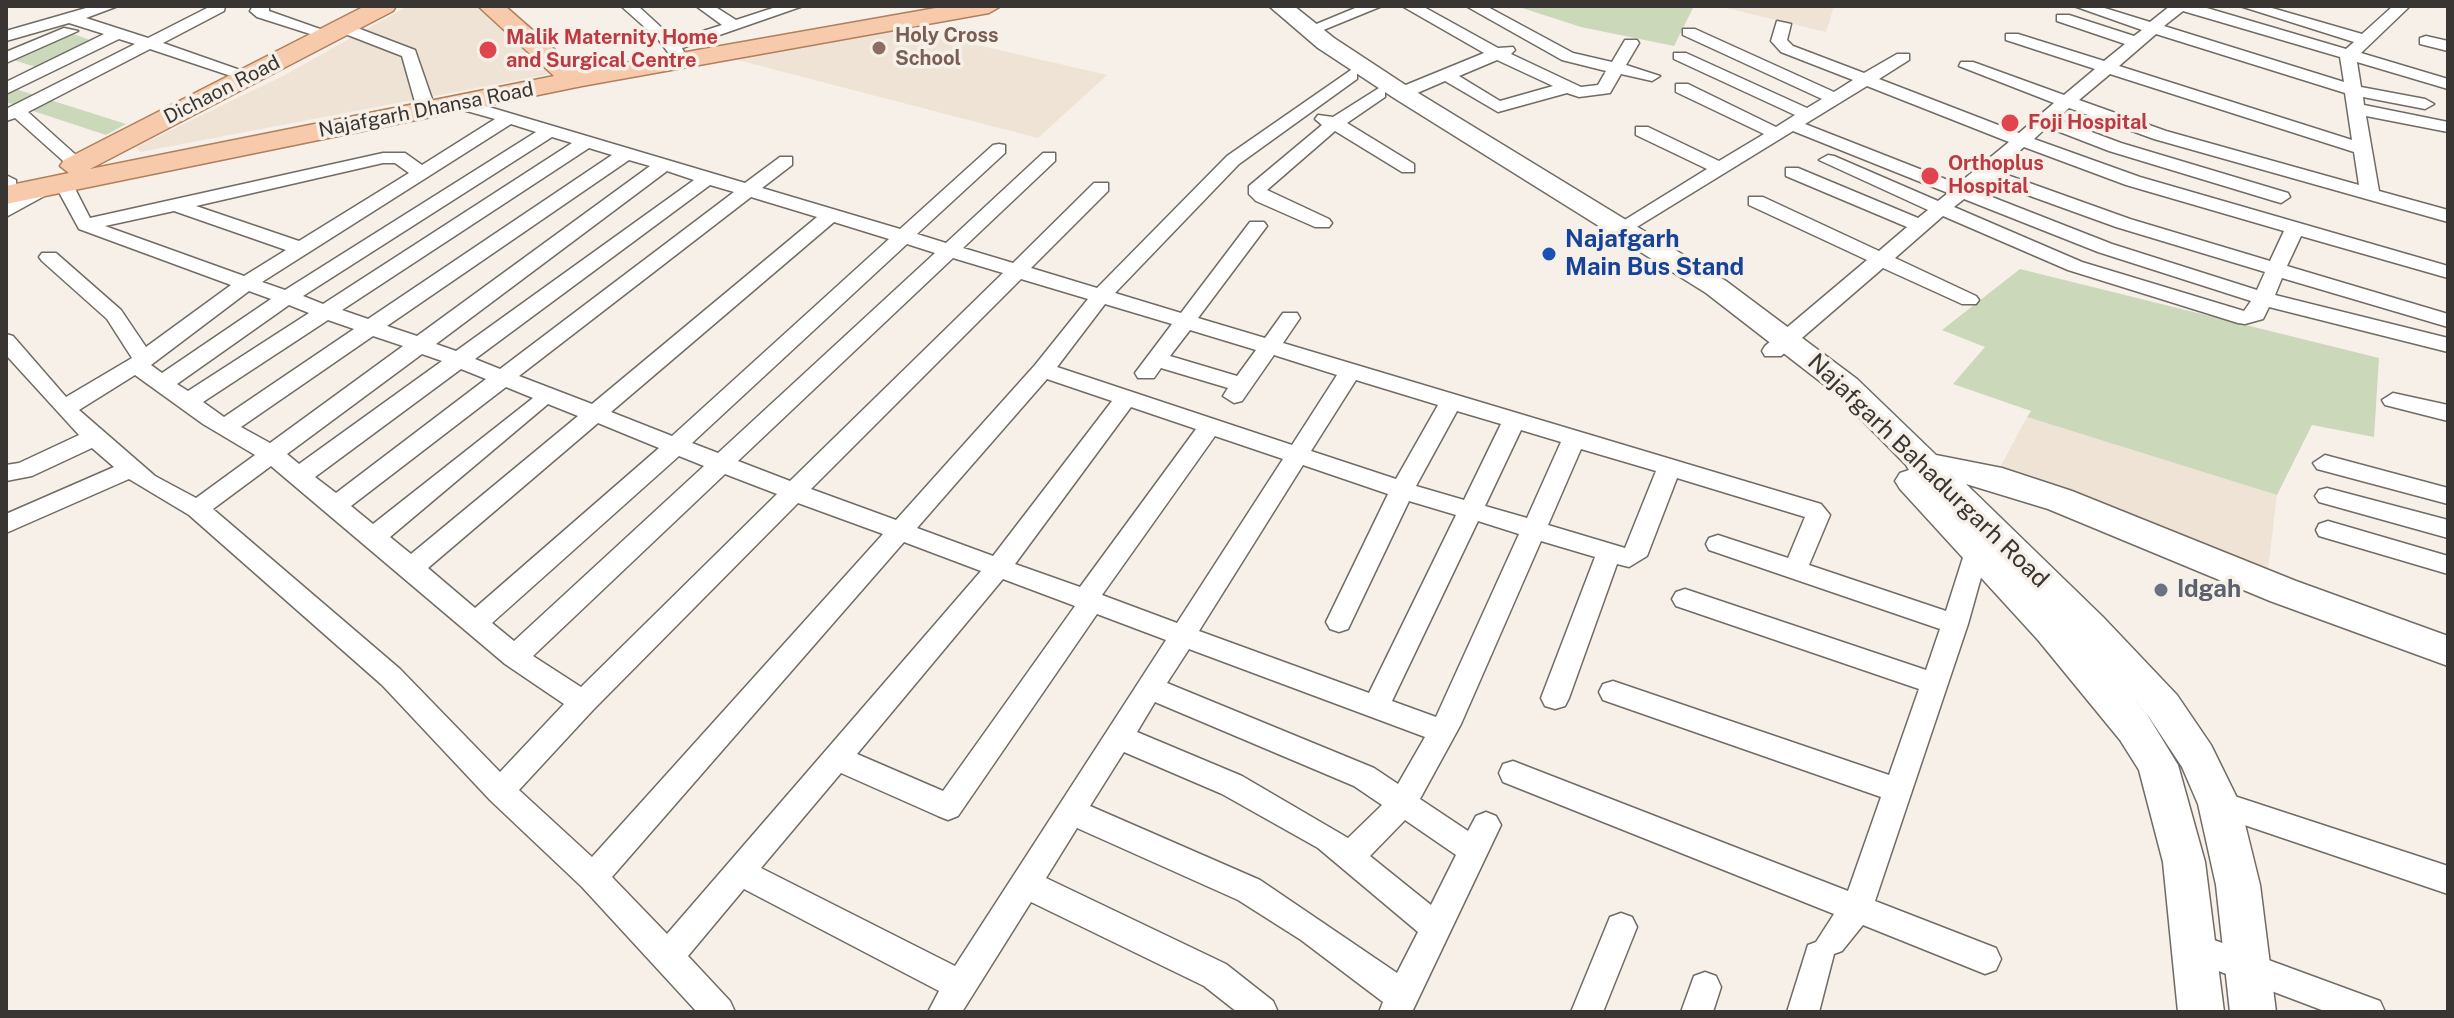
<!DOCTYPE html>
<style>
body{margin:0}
#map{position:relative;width:2454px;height:1018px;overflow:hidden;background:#f6f0e8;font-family:"Public Sans",sans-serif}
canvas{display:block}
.frame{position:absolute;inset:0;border:8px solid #383532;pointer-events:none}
</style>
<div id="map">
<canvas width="2454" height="1018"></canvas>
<div class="frame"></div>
</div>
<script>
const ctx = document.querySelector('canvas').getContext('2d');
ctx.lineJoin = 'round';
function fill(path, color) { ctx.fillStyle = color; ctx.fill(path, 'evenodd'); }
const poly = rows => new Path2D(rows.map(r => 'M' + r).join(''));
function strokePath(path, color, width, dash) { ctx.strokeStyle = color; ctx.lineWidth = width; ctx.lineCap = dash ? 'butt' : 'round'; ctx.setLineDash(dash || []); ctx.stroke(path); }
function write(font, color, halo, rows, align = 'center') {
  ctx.font = font + ' "Public Sans",sans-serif'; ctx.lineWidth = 7; ctx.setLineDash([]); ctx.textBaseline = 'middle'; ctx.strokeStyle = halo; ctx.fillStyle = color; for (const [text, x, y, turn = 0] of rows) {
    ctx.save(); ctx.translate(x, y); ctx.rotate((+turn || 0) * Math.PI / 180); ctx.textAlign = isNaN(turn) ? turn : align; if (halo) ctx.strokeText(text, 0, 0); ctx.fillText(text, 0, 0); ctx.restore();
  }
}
const built = poly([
 [408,6,482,6,555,73,140,152,136,147,285,75],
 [1718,6,1834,6,1826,32],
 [900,26,973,44,1107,75,1038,138,726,57],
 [2027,417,2277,495,2267,577,1997,473]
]);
const green = poly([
 [1516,6,1694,6,1674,46,1581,27],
 [71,33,98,43,44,70,11,59],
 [6,86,126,124,106,135,6,102],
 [2020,269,2379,358,2374,437,2312,425,2277,495,2027,417,2031,411,1953,384,1985,347,1942,330]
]);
const street = poly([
 [93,6,118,6,86,18,148,38,211,6,225,6,224,11,163,43,257,76,255,80,243,80,150,49,28,112,86,164,83,168,71,168,15,118,6,121,6,109,135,44,119,39,6,94,6,82,104,34,69,23,6,41,6,31,93,6],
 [253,6,269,6,269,11,337,35,329,40,257,17,250,11,253,6],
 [621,6,638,6,675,40,722,25,696,6,714,6,736,20,779,6,803,6,682,48,684,52,676,57,670,55,658,39,621,6],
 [1360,6,1382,6,1316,33,1302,30,1360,6],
 [1402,6,1422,6,1498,48,1513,47,1515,50,1511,54,1581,87,1598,85,1606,71,1562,60,1466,6,1486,6,1573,53,1612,62,1625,40,1637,40,1639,43,1626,65,1660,76,1652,81,1621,74,1610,93,1579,97,1567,93,1498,112,1445,81,1408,97,1396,97,1396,89,1484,53,1402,6],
 [1497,60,1553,86,1500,101,1459,76,1497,60],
 [2074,6,2098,6,2150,22,2170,6,2200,6,2346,49,2354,42,2240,6,2265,6,2362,34,2393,6,2410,6,2361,53,2448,79,2448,89,2357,62,2361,87,2425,99,2434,104,2425,109,2363,97,2364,105,2448,122,2448,132,2366,116,2379,191,2448,210,2448,222,2154,139,2069,108,2057,119,2121,143,2288,193,2290,197,2281,203,2274,201,2109,151,2047,127,2034,139,2140,177,2448,266,2448,278,2301,236,2287,266,2448,314,2448,327,2282,278,2275,295,2448,338,2448,352,2269,307,2263,319,2245,324,2238,323,2068,270,1943,216,1895,258,1976,296,1979,300,1976,304,1962,304,1883,268,1781,356,1765,356,1762,351,1765,346,1867,260,1749,205,1749,197,1763,197,1879,251,1907,227,1786,176,1786,168,1798,168,1918,218,1928,210,1819,160,1828,155,1834,156,1938,201,1948,193,1793,131,1614,241,1600,241,1597,237,1707,169,1636,135,1636,127,1648,127,1719,161,1764,134,1676,92,1676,84,1688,84,1776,127,1795,115,1674,59,1674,53,1686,53,1807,108,1822,99,1683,35,1683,29,1695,29,1834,92,1853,80,1781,52,1771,41,1777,21,1791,24,1787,40,1793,46,1864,73,1897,54,1909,54,1909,60,1879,79,2019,133,2054,103,1959,66,1961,62,1973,62,2064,95,2095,69,2006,40,2006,34,2018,34,2104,61,2125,44,2057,21,2057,15,2069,15,2134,36,2142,30,2074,6],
 [2183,11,2340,57,2344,82,2164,26,2183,11],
 [2156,34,2345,93,2352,140,2119,66,2156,34],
 [2110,74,2354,152,2359,185,2166,131,2079,100,2110,74],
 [1867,86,2009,142,1958,184,1805,124,1867,86],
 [2024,147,2126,185,2284,231,2270,261,2130,219,1996,171,2024,147],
 [1986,180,2116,227,2265,272,2257,290,2112,244,1974,190,1986,180],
 [1964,199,2098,252,2251,301,2244,311,2082,262,1954,207,1964,199],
 [335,24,347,24,415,50,433,102,430,106,424,107,415,102,402,56,335,30,335,24],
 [64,28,78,31,6,63,6,52,64,28],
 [2426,36,2448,41,2448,51,2420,44,2420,38,2426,36],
 [1351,70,1357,71,1357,79,1239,164,1115,293,1181,313,1250,222,1264,222,1267,226,1198,318,1265,338,1283,313,1297,313,1300,318,1283,343,1821,504,1830,515,1809,565,1946,611,1967,545,1988,536,1997,539,2000,545,1987,556,1968,624,1875,901,1996,948,2001,959,1996,970,1985,974,1863,925,1842,951,1834,954,1819,1012,1787,1012,1808,945,1816,942,1834,914,1503,782,1499,773,1503,764,1513,761,1848,891,1881,797,1603,700,1599,692,1603,684,1613,681,1889,775,1919,689,1676,606,1672,599,1676,592,1685,589,1926,670,1940,629,1709,550,1706,544,1709,538,1718,535,1788,558,1805,517,1677,478,1647,556,1629,567,1617,564,1569,698,1565,706,1555,709,1545,706,1541,698,1595,557,1541,541,1461,724,1420,799,1468,831,1476,816,1486,812,1496,816,1501,825,1412,1012,1379,1012,1383,1002,1301,940,1238,900,1077,828,1046,878,1226,964,1273,1001,1278,1012,1237,1012,1204,986,1031,902,962,1012,928,1012,939,991,744,889,688,956,730,1001,735,1012,697,1012,582,887,490,800,382,685,189,515,129,479,6,533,6,514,114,467,92,448,32,476,6,481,6,465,19,463,79,435,6,355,6,334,13,336,66,397,132,358,107,319,42,261,39,257,42,253,56,253,121,310,146,347,231,285,79,229,54,183,56,179,70,179,90,218,383,153,405,153,422,165,495,119,456,108,456,100,462,99,745,183,780,157,792,157,792,165,762,188,900,229,993,145,999,144,1005,145,1005,153,917,234,946,243,1043,153,1055,153,1055,161,963,248,1013,263,1094,183,1108,183,1108,191,1031,268,1097,288,1227,156,1351,70],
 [511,124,536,132,285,290,262,282,511,124],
 [552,137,572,143,323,304,303,296,552,137],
 [589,148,612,155,368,319,342,310,589,148],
 [629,160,650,166,417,336,387,326,629,160],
 [383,163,395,163,409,173,299,241,196,206,383,163],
 [667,171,694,180,456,351,436,344,667,171],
 [710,185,734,192,500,369,475,359,710,185],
 [751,197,817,217,592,404,519,376,751,197],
 [174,211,286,250,244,276,105,226,174,211],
 [834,222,889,239,672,436,611,412,834,222],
 [907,244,935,253,718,453,692,443,907,244],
 [953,258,1003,273,790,481,738,461,953,258],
 [1021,279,1088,299,1035,365,896,520,811,489,1021,279],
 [249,291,271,299,162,373,151,365,249,291],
 [1105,304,1172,324,1135,373,1138,378,1154,378,1161,368,1228,388,1223,396,1234,403,1242,401,1274,355,1337,375,1292,445,1057,367,1105,304],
 [289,305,309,313,188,391,177,384,289,305],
 [328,320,354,329,224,417,203,402,328,320],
 [1190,330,1256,350,1237,376,1170,356,1190,330],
 [373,336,403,346,270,443,241,427,373,336],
 [422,354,442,361,299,464,287,454,422,354],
 [461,369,486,379,336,493,315,477,461,369],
 [135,375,203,424,255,455,196,498,155,476,79,410,135,375],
 [1047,379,1112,401,993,556,917,528,1047,379],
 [1356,380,1438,405,1396,479,1311,451,1356,380],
 [506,387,533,398,373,524,351,506,506,387],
 [548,404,578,416,411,554,390,537,548,404],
 [1131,407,1196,429,1080,587,1015,564,1131,407],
 [1457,411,1501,424,1464,500,1416,486,1457,411],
 [598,423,659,448,475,608,428,568,598,423],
 [1521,430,1561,442,1527,518,1485,506,1521,430],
 [1215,436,1283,459,1177,623,1102,595,1215,436],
 [1581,449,1656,471,1625,548,1548,525,1581,449],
 [679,456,704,466,514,641,492,623,679,456],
 [1303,465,1388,494,1326,622,1330,629,1339,632,1348,629,1409,501,1456,515,1369,693,1199,631,1303,465],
 [271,466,505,664,564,704,500,772,400,669,213,509,271,466],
 [725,474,777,494,581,687,533,656,725,474],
 [798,503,883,534,592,857,519,790,593,710,798,503],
 [1478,521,1519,534,1436,717,1392,701,1478,521],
 [904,542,981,571,667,934,612,877,904,542],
 [1003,579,1075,606,943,791,857,754,1003,579],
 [1097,614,1166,640,955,966,761,868,841,773,938,816,948,820,958,816,1097,614],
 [1189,649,1425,737,1398,784,1374,768,1167,683,1189,649],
 [1155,702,1354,786,1382,805,1348,838,1242,776,1137,732,1155,702],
 [1124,752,1222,794,1318,848,1418,932,1397,973,1260,880,1090,806,1124,752],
 [1405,820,1456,855,1431,905,1370,856,1405,820],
 [1379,88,1385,89,1385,97,1347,123,1414,164,1414,172,1402,172,1335,131,1267,190,1329,219,1332,223,1329,227,1315,227,1256,201,1249,194,1249,186,1322,125,1315,119,1318,115,1333,117,1379,88],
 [6,175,16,180,16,188,6,189,6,175],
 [2393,393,2448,405,2448,421,2385,405,2382,400,2393,393],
 [2325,455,2448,488,2448,504,2317,469,2313,463,2325,455],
 [2327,488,2448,520,2448,538,2319,502,2315,496,2319,490,2327,488],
 [2328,521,2448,556,2448,574,2319,536,2316,530,2319,524,2328,521],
 [2219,791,2448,866,2448,894,2209,813,2205,804,2209,795,2219,791],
 [1621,913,1632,917,1637,927,1603,1012,1571,1012,1610,917,1621,913],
 [2195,933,2380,1001,2385,1012,2327,1012,2184,958,2179,948,2184,938,2195,933],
 [1705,972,1716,976,1721,987,1713,1012,1681,1012,1694,976,1705,972]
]);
const secondary = poly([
 [1269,6,1294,6,1334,38,1410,88,1726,281,1857,379,1936,455,2002,468,2072,491,2296,581,2448,636,2448,666,2270,601,2048,509,1966,484,2103,617,2177,695,2211,745,2240,804,2260,885,2276,1012,2230,1012,2216,885,2198,804,2182,767,2149,717,2130,695,2148,716,2178,765,2205,862,2224,1012,2178,1012,2163,862,2139,770,2120,740,2038,640,1900,489,1895,481,1900,473,1909,470,1906,465,1835,393,1706,293,1394,98,1318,48,1269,6],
 [39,180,48,182,52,188,48,194,6,217,6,197,39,180]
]);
const primary = poly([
 [365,6,396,6,393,11,90,169,554,76,478,6,505,6,579,71,947,6,1001,6,989,13,582,86,6,204,6,186,69,173,60,166,64,160,365,6]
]);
const markers = [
 [879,48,8,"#8d6e63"],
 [488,50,10,"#e0444e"],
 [2010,123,10,"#e0444e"],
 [1930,176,10,"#e0444e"],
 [1549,254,8,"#1a4fb4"],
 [2161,590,8,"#6b7280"]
];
const farEducationnames = [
 ["Holy Cross",895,36],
 ["School",895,59]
];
const farHealthnames = [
 ["Malik Maternity Home",506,38],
 ["and Surgical Centre",506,61],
 ["Foji Hospital",2028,123],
 ["Orthoplus",1948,164],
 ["Hospital",1948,187]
];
const farStreetnames = [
 ["Dichaon Road",222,90,-27],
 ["Najafgarh Dhansa Road",426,110,-11]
];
const transitNames = [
 ["Najafgarh",1565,240],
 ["Main Bus Stand",1565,268]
];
const streetNames = [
 ["Najafgarh Bahadurgarh Road",1928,471,44]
];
const worshipNames = [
 ["Idgah",2177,590]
];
fill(built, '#eee3d5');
fill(green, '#cbd8b9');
strokePath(street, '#706b64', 3);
strokePath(secondary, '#706b64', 3);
strokePath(primary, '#b07f5c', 3);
fill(street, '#fff');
fill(secondary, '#fff');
fill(primary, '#f6caab');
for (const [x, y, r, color] of markers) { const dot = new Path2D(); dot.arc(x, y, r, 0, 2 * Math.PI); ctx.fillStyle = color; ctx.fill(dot); strokePath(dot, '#f6f0e8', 3); }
write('bold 20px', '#785e54', '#f6f0e8', farEducationnames, 'left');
write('bold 20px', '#be3a42', '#f6f0e8', farHealthnames, 'left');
write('20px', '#383532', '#f6f0e8', farStreetnames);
write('bold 24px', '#164399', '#f6f0e8', transitNames, 'left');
write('24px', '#383532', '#f6f0e8', streetNames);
write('bold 24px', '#5b616d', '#f6f0e8', worshipNames, 'left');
</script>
